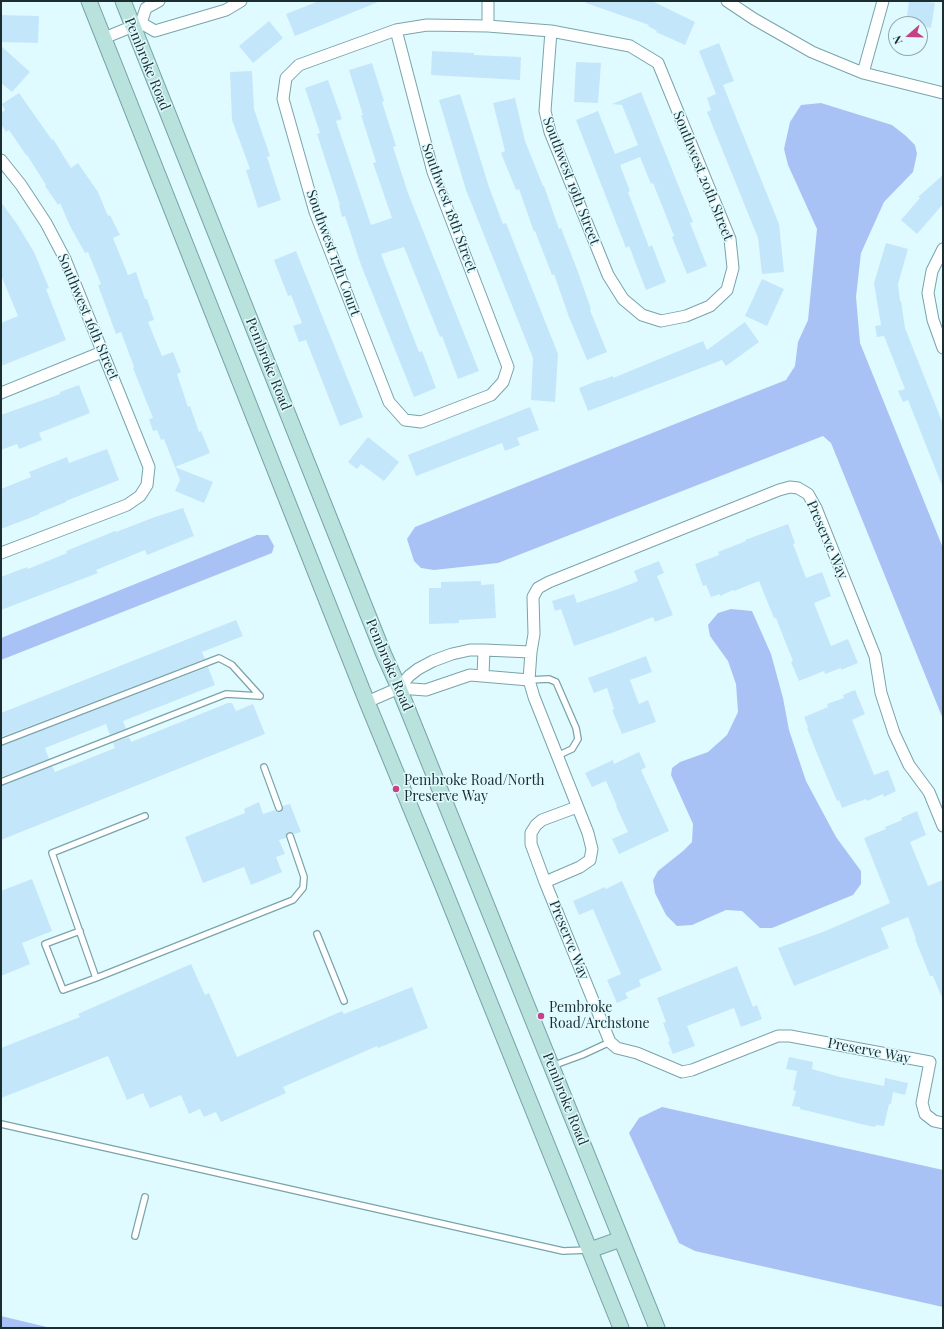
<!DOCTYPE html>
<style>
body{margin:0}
#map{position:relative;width:944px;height:1329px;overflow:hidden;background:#e0fbff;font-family:"Playfair Display",serif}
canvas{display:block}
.frame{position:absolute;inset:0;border:2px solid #1c2d30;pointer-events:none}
.north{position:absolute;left:888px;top:16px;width:40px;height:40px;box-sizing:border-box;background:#e0fbff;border:1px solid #92a9ac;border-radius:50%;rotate:250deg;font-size:11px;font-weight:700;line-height:16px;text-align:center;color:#1c2d30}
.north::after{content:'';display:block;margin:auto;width:14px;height:18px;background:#c74284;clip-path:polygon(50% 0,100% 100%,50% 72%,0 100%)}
</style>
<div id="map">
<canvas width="944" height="1329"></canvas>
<div class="frame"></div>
<div class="north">N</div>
</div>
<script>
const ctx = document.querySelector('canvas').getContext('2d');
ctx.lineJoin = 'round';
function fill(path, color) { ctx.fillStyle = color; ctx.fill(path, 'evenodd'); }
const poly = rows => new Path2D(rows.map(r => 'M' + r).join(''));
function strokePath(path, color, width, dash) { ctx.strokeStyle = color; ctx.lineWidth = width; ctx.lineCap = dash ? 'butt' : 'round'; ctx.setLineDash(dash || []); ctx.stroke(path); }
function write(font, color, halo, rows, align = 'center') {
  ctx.font = font + ' "Playfair Display",serif'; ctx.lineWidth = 3; ctx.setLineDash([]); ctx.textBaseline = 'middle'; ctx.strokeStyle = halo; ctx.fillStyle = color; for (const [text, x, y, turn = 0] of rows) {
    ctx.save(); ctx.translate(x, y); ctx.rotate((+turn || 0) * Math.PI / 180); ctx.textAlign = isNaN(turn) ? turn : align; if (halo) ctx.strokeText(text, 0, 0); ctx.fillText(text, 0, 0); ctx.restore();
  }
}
const water = poly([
 [821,103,892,125,906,136,915,145,917,154,913,172,884,202,861,253,856,297,860,343,943,548,943,719,831,443,823,436,498,563,434,570,421,568,414,561,407,539,415,527,786,380,795,366,798,342,808,320,817,229,788,165,784,149,790,122,801,105],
 [257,535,268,535,274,546,272,553,1,660,1,638],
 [731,609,752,611,771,654,783,698,789,730,806,781,836,837,861,871,861,884,853,895,772,928,760,928,742,911,726,910,692,925,677,926,666,915,655,893,653,880,658,871,683,851,692,842,693,824,671,775,672,768,680,762,708,752,727,735,738,712,736,684,728,661,710,636,708,625,718,613],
 [662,1107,943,1170,943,1307,695,1251,679,1243,629,1133,639,1118],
 [1,1316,51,1328,1,1328]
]);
const building = poly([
 [319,1,378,1,378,2,295,36,286,14],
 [586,1,652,1,695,22,685,45,656,32,657,31,648,26,649,25,586,3],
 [909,1,921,1,935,3,931,28,920,26,920,24,906,24],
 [1,15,39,16,38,43,1,42],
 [269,21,283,38,253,63,239,46],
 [719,43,734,81,723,85,779,224,784,272,762,274,758,238,707,112,711,110,707,98,716,94,699,51],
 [1,46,30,72,12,92,1,83],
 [432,51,474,53,474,55,521,57,520,80,431,75],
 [576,62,601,63,598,103,574,102],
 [372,63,384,101,382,102,396,146,393,147,408,193,479,371,458,379,442,336,440,337,404,247,381,254,419,352,422,351,436,388,414,397,361,265,345,216,342,217,339,205,340,205,317,134,320,133,305,88,328,80,342,119,336,121,371,225,392,218,373,163,376,162,361,115,363,115,349,70],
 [252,71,254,109,270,156,267,157,281,200,258,208,246,170,250,169,232,120,230,72],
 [641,92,693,222,690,223,707,266,687,274,672,237,674,236,653,183,651,184,640,157,620,165,630,191,628,192,649,247,652,245,666,282,646,290,629,246,626,248,576,120,598,111,615,154,638,145,622,105,612,104],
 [19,93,52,140,53,139,71,168,78,163,98,192,108,216,110,215,120,235,113,238,128,275,136,272,145,299,147,299,154,320,148,322,162,356,173,352,181,372,177,374,188,407,190,406,199,432,201,431,210,453,175,467,213,482,204,503,175,491,180,480,164,439,161,440,157,430,153,431,149,419,153,418,133,368,134,367,121,332,116,334,98,285,101,284,88,252,85,253,70,226,60,203,58,205,45,186,46,185,27,155,26,155,9,130,6,132,1,124,1,113,5,110,2,104],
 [460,94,489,187,503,224,506,223,558,354,555,402,531,400,533,358,466,190,439,100],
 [515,98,525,141,543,186,544,186,559,229,561,228,578,272,591,309,590,310,607,352,587,360,569,317,554,274,552,275,535,231,534,232,519,189,516,190,501,153,505,151,493,103],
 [943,175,943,204,917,234,901,220,920,198,918,197],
 [1,202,17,224,34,252,49,288,46,289,66,340,1,366,1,323,18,316,1,275],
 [886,243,908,249,898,284,900,301,901,301,905,328,943,424,943,488,908,400,903,402,898,391,905,389,884,336,877,337,875,326,881,325,874,283],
 [296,251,363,417,340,426,306,340,299,342,293,326,302,323,291,295,288,296,274,260],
 [762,279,784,289,767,326,745,316],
 [745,322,759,342,726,366,722,360,588,411,579,388,599,380,599,381,613,376,613,378,703,341,707,350],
 [79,385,90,413,39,433,42,440,19,449,17,444,1,450,1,415,60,394,60,392],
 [530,407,539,430,517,438,520,445,505,451,502,443,416,476,408,455],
 [368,437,399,462,384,481,361,464,357,469,348,462],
 [107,449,119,480,66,501,66,502,39,513,40,514,1,529,1,489,31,477,29,472,67,457,69,463],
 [183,508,194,536,147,555,145,550,96,570,98,573,1,610,1,577,27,567,28,569,67,553,66,551,115,531,116,532,155,517],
 [788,524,795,543,793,544,806,578,822,572,831,596,814,603,831,646,848,639,858,663,841,670,841,668,825,674,824,671,799,681,791,662,793,661,783,636,776,618,774,618,759,581,734,591,733,590,720,596,720,594,711,597,706,585,703,586,695,564,719,555,718,552,746,541,745,540],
 [659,561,664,573,657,576,673,615,655,622,653,617,617,631,574,646,561,609,555,611,552,601,574,594,577,603,618,589,638,581,634,571],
 [481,581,481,585,494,584,496,618,459,620,459,623,429,624,429,588,441,588,441,582],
 [236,620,243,636,202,652,205,659,1,737,1,713],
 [646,656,652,672,630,680,639,704,648,700,656,722,622,734,612,710,614,709,607,688,594,693,588,678],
 [208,667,215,685,123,721,126,729,110,735,106,724,45,748,49,759,1,777,1,746],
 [855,690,865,714,852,720,874,775,888,770,896,791,884,797,883,794,867,801,866,799,842,808,839,800,837,801,818,756,807,728,808,727,804,717,828,707,827,704,844,698,843,695],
 [228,703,232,703,236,711,253,704,265,734,1,840,1,786,52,766,55,772,115,748,113,743,129,737,131,742],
 [639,752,646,767,641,770,669,831,619,854,612,839,628,832,616,806,617,806,606,781,592,787,585,773,613,760,614,764],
 [259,802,263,814,275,810,278,812,281,812,283,809,283,806,290,804,301,832,294,834,291,832,288,832,286,835,286,838,279,840,285,854,276,857,282,872,251,885,244,867,203,883,185,837,245,813,244,809],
 [917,811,926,835,910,842,928,886,943,880,943,1000,933,976,930,976,922,956,915,939,916,939,908,917,881,928,889,948,794,986,778,948,823,932,890,903,864,838,886,829,885,827,902,820,901,818],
 [32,879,52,931,22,943,30,964,1,976,1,891],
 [622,881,662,970,639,980,641,986,625,993,628,998,617,1003,607,980,621,974,593,909,579,915,573,901,605,887,606,889],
 [191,964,205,995,209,993,237,1057,342,1011,344,1014,412,987,428,1028,378,1048,377,1046,283,1087,286,1093,221,1122,216,1112,204,1117,200,1109,189,1114,181,1095,150,1108,143,1093,127,1100,108,1056,1,1098,1,1048,80,1017,78,1014],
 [737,966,753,1007,757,1005,762,1019,741,1027,734,1008,687,1026,695,1046,673,1054,668,1042,670,1041,663,1023,666,1022,657,998],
 [789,1057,813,1062,812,1069,840,1077,884,1086,885,1078,908,1083,905,1095,893,1092,891,1104,889,1104,884,1126,876,1125,875,1127,861,1124,800,1109,800,1107,792,1106,796,1091,793,1090,797,1071,786,1069]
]);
const lane = poly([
 [529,680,549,679,556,682,576,728,578,739,572,749,557,756],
 [1,742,219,658,232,665,260,696],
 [264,767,279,808],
 [1,782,226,694,260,696],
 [145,816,52,853,96,978,293,900,303,888,304,877,290,836],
 [80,931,45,944,63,990,96,978],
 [317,934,344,1001],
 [552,1066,582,1055,610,1042],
 [1,1124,563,1251,589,1250],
 [135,1236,145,1197]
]);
const street = poly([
 [488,1,488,26,551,31,630,46,658,63,730,239,733,268,727,290,710,306,686,316,661,321,642,315,623,299,608,275,550,132,545,111,551,31],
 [727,1,754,19,812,52,863,73,943,93],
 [141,23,155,31,226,10,241,1],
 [396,30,433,172,508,367,503,382,491,395,421,422,405,420,389,402,315,212,283,99,286,78,299,65,396,30,427,25,488,26],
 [104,38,141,23,146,8,159,1],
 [863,73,883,1],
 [1,160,21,185,46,223,65,259,149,467,147,485,140,496,127,505,1,553],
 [943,249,932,271,928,293,933,320,943,348],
 [1,393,102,352],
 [483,675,484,650],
 [399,688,426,690,470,675,529,680],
 [367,702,399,688,409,676,418,669,433,661,452,654,470,650,484,650,531,652],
 [943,826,929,792,909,765,894,733,881,693,875,656,816,508,808,494,798,488,790,487,779,490,549,582,538,588,533,597,534,634,531,652,529,680,534,697,588,833,592,849,590,860,580,867,545,882,610,1042,617,1048,637,1053,682,1072,692,1070,778,1036,790,1036,930,1062,922,1103,925,1114,934,1121,943,1123],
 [545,882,531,844,531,833,536,825,542,820,577,807]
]);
const secondary = poly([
 [89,1,367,702,442,884,621,1328],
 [123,1,384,655,399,688,657,1328],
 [590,1250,621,1239]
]);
const markers = [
 [396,789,4,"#c74284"],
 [541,1016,4,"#c74284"]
];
const streetNames = [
 ["Pembroke Road",147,64,68],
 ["Southwest 20th Street",703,176,68],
 ["Southwest 19th Street",571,181,69],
 ["Southwest 18th Street",449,208,70],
 ["Southwest 17th Court",333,253,70],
 ["Southwest 16th Street",88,317,67],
 ["Pembroke Road",268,364,68],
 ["Preserve Way",827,540,67],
 ["Pembroke Road",389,665,67],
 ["Preserve Way",569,940,68],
 ["Preserve Way",869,1051,11],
 ["Pembroke Road",565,1099,68]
];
const poiNames = [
 ["Pembroke Road/North",404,781],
 ["Preserve Way",404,797],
 ["Pembroke",549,1008],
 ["Road/Archstone",549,1024]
];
fill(water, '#a9c2f5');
fill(building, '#c4e6fb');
strokePath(lane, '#79a4aa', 8);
strokePath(street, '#79a4aa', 13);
strokePath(secondary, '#79a4aa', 17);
strokePath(lane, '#fff', 5.5);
strokePath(street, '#fff', 11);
strokePath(secondary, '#b8e2db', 15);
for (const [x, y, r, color] of markers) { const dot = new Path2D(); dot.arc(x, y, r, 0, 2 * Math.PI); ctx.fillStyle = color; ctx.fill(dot); strokePath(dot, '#e0fbff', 1.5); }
write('14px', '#1c2d30', '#e0fbff', streetNames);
write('14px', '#1c2d30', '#e0fbff', poiNames, 'left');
</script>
